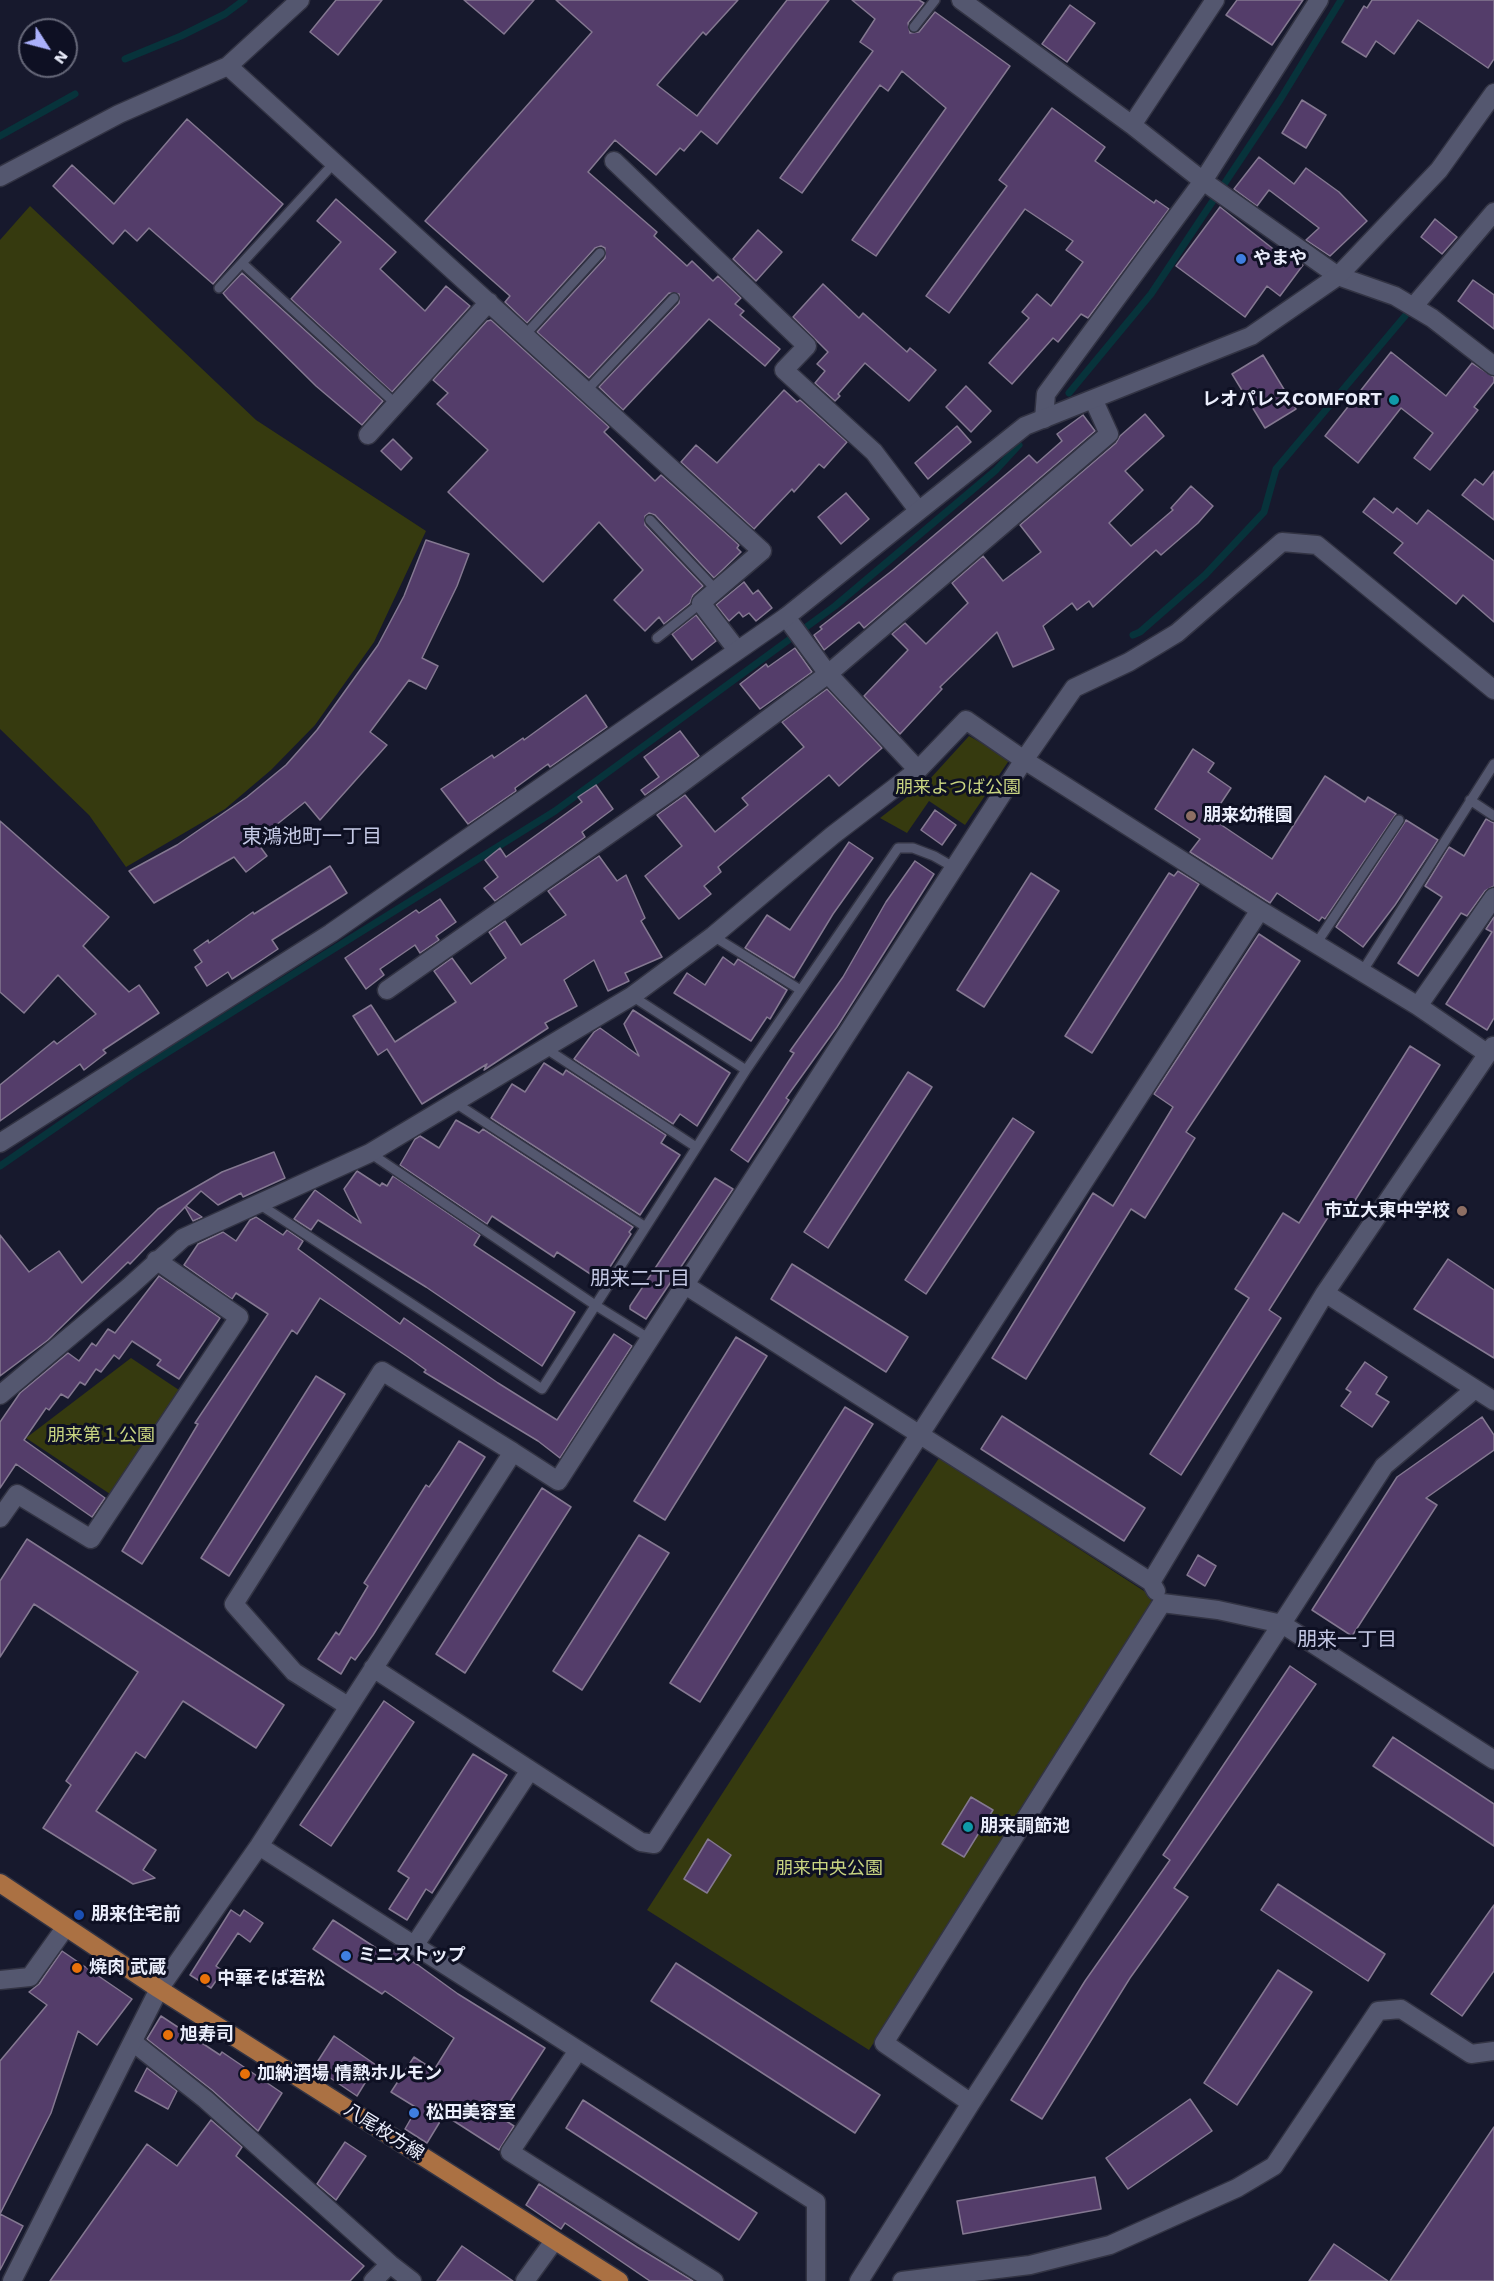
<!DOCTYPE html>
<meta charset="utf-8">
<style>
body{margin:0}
#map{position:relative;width:1494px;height:2281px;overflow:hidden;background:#17192d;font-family:"Work Sans",sans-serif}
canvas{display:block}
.north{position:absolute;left:18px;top:18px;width:60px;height:60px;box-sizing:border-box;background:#0e1023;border:2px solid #666879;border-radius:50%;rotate:126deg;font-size:16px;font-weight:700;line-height:24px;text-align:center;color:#eaedfb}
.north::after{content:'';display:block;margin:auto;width:21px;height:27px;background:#aab0fb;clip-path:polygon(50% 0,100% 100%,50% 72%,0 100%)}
</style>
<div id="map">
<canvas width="1494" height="2281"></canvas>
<div class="north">N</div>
</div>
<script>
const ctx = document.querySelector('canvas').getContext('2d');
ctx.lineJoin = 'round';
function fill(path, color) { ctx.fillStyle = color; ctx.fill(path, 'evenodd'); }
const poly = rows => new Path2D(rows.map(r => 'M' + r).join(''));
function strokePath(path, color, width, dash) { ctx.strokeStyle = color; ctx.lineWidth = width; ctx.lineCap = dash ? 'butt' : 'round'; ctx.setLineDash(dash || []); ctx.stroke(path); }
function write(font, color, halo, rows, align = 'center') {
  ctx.font = font + ' "Work Sans","Noto Sans JP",sans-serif'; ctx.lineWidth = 6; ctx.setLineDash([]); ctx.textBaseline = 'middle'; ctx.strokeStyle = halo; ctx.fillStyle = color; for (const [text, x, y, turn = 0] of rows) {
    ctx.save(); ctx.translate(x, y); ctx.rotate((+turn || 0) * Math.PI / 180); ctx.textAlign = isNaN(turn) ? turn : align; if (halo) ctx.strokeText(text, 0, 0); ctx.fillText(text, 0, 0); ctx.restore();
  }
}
const green = poly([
 [30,206,256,420,426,531,374,642,315,725,271,770,225,809,126,867,89,815,0,729,0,240],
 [969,736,1010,759,965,825,929,801,907,833,880,818,929,780],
 [131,1358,182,1392,113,1496,26,1438],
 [939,1458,1147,1593,1154,1605,869,2050,647,1910]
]);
const stream = poly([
 [125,59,181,36,225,14,244,0],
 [0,136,75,94],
 [1069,393,1151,294,1280,100,1341,0],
 [1133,635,1140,632,1205,575,1264,512,1276,469,1405,316],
 [0,1166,133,1074,555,811,835,606,996,470,1019,445]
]);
const building = poly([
 [336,0,382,0,338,55,310,32,336,0],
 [464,0,534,0,504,34,464,0],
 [556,0,738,0,706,35,703,32,657,85,697,116,787,0,829,0,717,144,701,131,684,151,680,148,656,175,615,140,588,172,657,232,654,236,687,266,692,261,713,281,718,276,741,298,735,304,744,311,740,315,780,349,765,366,709,319,623,410,599,387,679,303,679,294,669,293,589,378,537,332,605,258,605,248,601,246,595,248,527,323,505,302,510,296,425,221,592,32,556,0],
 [852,0,919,0,924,3,908,23,910,33,919,32,935,12,1010,66,876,256,852,240,946,108,902,71,888,91,880,85,802,193,780,178,873,51,860,42,875,19,852,0],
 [1237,0,1303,0,1272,45,1226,15,1237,0],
 [1372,0,1494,0,1494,59,1488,68,1418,20,1394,54,1376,41,1366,57,1342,42,1364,6,1367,8,1372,0],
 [1070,5,1095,23,1067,62,1042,44,1070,5],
 [1302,100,1326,115,1306,148,1282,133,1302,100],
 [1052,108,1105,147,1095,161,1154,203,1156,200,1169,209,1088,318,1081,314,1058,342,1053,338,1012,384,989,363,1029,318,1022,312,1037,294,1051,306,1083,262,1066,250,1073,241,1025,209,949,313,926,296,1007,186,999,180,1052,108],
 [187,119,283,204,213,284,149,228,137,241,125,230,113,244,53,186,72,165,114,204,187,119],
 [1259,157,1294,184,1306,168,1339,192,1367,221,1330,256,1306,240,1319,228,1269,190,1257,206,1234,189,1259,157],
 [336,199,396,252,380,269,425,311,446,286,470,306,392,392,291,299,341,242,317,221,336,199],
 [1220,207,1286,259,1290,256,1303,265,1280,296,1267,286,1245,317,1176,266,1220,207],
 [1435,219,1457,237,1442,254,1421,237,1435,219],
 [758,230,782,252,756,281,733,259,758,230],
 [242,273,383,401,362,425,316,386,228,299,223,293,242,273],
 [1473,280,1494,295,1494,329,1458,301,1473,280],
 [823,284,859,318,863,313,907,352,910,348,936,370,909,401,865,363,838,394,840,396,835,401,815,383,825,371,817,364,828,352,793,317,823,284],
 [491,320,609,427,604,432,655,481,661,475,739,545,737,548,741,552,714,578,655,515,649,513,645,516,645,525,703,586,693,595,690,603,664,624,659,617,645,631,614,600,643,570,599,522,543,582,448,492,488,450,437,404,448,393,433,380,487,321,491,320],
 [1391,352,1446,396,1472,363,1494,377,1494,382,1474,407,1478,410,1430,470,1414,458,1433,433,1401,408,1358,463,1325,436,1391,352],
 [1263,355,1296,409,1265,428,1232,374,1263,355],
 [966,386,991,411,971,432,946,407,966,386],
 [784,390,797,402,800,400,847,442,824,468,819,464,794,492,792,489,754,529,681,462,696,445,717,463,784,390],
 [1145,414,1164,436,1125,471,1143,490,1109,523,1131,546,1173,510,1171,508,1191,486,1213,506,1198,523,1161,555,1156,550,1093,607,1089,601,1077,610,1072,603,1043,626,1054,649,1013,667,997,632,940,687,942,689,900,734,864,696,908,650,892,634,905,623,926,644,968,603,952,583,983,556,1003,581,1041,552,1020,525,1116,443,1120,436,1145,414],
 [1083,415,1095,431,864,628,859,622,824,650,814,635,822,629,820,627,893,570,1029,455,1037,463,1062,441,1057,434,1083,415],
 [957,426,971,442,928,479,915,463,957,426],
 [393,439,412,458,401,470,381,451,393,439],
 [1494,471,1494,520,1462,495,1475,479,1483,485,1494,471],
 [846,493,869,519,841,544,818,517,846,493],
 [1374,498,1393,513,1397,508,1417,524,1428,510,1494,561,1494,622,1463,595,1456,604,1394,553,1403,543,1363,512,1374,498],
 [426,540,469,554,457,586,422,658,438,666,426,689,409,680,370,732,387,745,320,820,305,802,256,841,267,856,246,872,234,857,154,903,129,871,177,845,247,797,286,765,317,730,378,645,404,596,426,540],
 [744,582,753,594,758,590,772,608,756,621,749,613,743,617,739,612,729,621,716,605,744,582],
 [696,615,716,641,692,660,672,634,696,615],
 [795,648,812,672,760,709,740,684,766,664,768,667,795,648],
 [827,689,882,748,839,786,829,775,766,827,718,867,721,872,704,886,711,894,679,919,645,876,682,846,657,815,685,795,715,832,748,805,742,798,804,747,782,722,827,689],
 [586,695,607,727,550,767,548,764,515,788,516,791,468,824,441,789,492,755,494,758,523,738,524,740,586,695],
 [680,731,699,756,645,795,641,790,659,777,644,757,680,731],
 [1193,749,1214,763,1208,772,1231,788,1211,818,1272,859,1325,776,1365,802,1368,797,1396,814,1325,919,1322,917,1319,921,1277,893,1270,903,1190,852,1200,839,1155,809,1193,749],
 [596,785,613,809,582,832,585,837,495,901,484,888,498,877,485,860,500,848,506,857,582,802,578,797,596,785],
 [935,810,956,825,942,845,921,830,935,810],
 [1486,819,1494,823,1494,886,1485,891,1467,916,1461,913,1418,976,1398,963,1442,897,1425,886,1449,847,1464,856,1486,819],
 [1406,820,1438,840,1395,905,1363,947,1336,927,1406,820],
 [0,821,109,917,83,946,129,992,139,985,159,1013,103,1050,106,1053,84,1070,80,1064,0,1121,0,1085,54,1041,57,1044,96,1014,58,975,24,1013,0,992,0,821],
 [849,842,873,858,833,914,794,978,745,948,767,915,790,930,849,842],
 [599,856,617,881,626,875,645,918,641,921,662,957,625,973,629,981,608,991,594,960,564,980,577,1006,545,1023,548,1028,484,1070,487,1064,422,1104,387,1049,378,1055,353,1016,371,1005,395,1042,456,1002,434,971,452,958,471,984,506,958,489,932,505,921,521,945,566,915,548,891,599,856],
 [915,861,934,874,837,1027,786,1098,789,1100,748,1162,731,1150,794,1053,790,1051,843,977,886,902,915,861],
 [330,866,347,893,272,940,278,949,257,963,232,979,228,972,207,986,195,967,202,962,194,950,208,940,209,943,253,912,254,914,330,866],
 [1178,871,1199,884,1092,1053,1065,1036,1169,873,1174,876,1178,871],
 [1031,873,1059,891,984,1007,957,990,1031,873],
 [440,899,456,922,436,936,439,940,420,953,415,945,380,969,384,975,366,989,345,958,416,910,419,913,440,899],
 [1494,917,1494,1018,1487,1030,1446,1004,1492,932,1486,929,1494,917],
 [1259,934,1300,961,1186,1132,1195,1138,1145,1218,1131,1209,1026,1379,992,1358,1093,1193,1113,1206,1173,1107,1154,1094,1259,934],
 [723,957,734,965,738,959,787,990,770,1019,767,1017,751,1041,674,993,687,973,705,985,723,957],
 [633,1010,730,1073,697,1126,680,1114,673,1124,574,1059,594,1032,600,1028,639,1056,624,1024,633,1010],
 [1410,1046,1440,1065,1344,1218,1332,1211,1269,1310,1281,1318,1181,1475,1150,1454,1249,1298,1235,1289,1283,1213,1299,1223,1410,1046],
 [544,1063,563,1075,566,1070,666,1135,661,1143,680,1155,640,1215,491,1118,512,1084,525,1092,544,1063],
 [908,1072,932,1087,828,1248,804,1232,908,1072],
 [1013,1118,1034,1132,926,1294,905,1280,1013,1118],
 [456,1120,479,1133,483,1129,633,1227,629,1232,631,1234,601,1281,557,1252,554,1257,492,1216,487,1224,400,1165,415,1139,420,1136,439,1148,456,1120],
 [274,1152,285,1178,243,1197,241,1193,218,1205,201,1191,186,1206,202,1217,193,1221,185,1207,130,1264,128,1262,48,1340,0,1376,0,1235,29,1272,59,1251,82,1283,158,1209,222,1172,274,1152],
 [357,1171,380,1186,382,1183,387,1186,393,1176,480,1235,474,1245,575,1312,542,1366,426,1287,318,1220,311,1230,294,1219,315,1190,361,1223,344,1189,357,1171],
 [715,1178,733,1189,646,1319,630,1309,630,1306,715,1178],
 [256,1217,283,1235,287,1230,303,1241,298,1249,400,1324,404,1318,498,1383,557,1420,614,1334,632,1346,560,1458,538,1441,424,1372,426,1370,408,1357,320,1298,297,1334,292,1330,142,1564,122,1551,198,1424,195,1423,268,1314,236,1293,232,1299,184,1265,198,1244,223,1232,236,1241,250,1220,256,1217],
 [1448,1259,1494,1290,1494,1358,1414,1309,1448,1259],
 [792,1264,908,1337,886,1372,771,1299,792,1264],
 [159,1276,220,1318,179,1379,157,1365,161,1360,132,1341,119,1359,114,1355,101,1372,96,1369,85,1385,80,1382,68,1398,61,1394,49,1410,46,1408,24,1440,105,1498,92,1517,16,1464,0,1488,0,1422,20,1393,68,1353,79,1361,92,1343,96,1346,108,1329,115,1333,159,1276],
 [736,1337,767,1356,665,1520,634,1501,736,1337],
 [1365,1362,1387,1377,1376,1394,1389,1402,1372,1427,1341,1406,1351,1392,1346,1389,1365,1362],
 [316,1376,345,1394,229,1576,201,1558,316,1376],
 [845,1407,873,1424,700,1702,670,1683,845,1407],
 [1002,1416,1145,1508,1124,1541,981,1449,1002,1416],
 [1482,1417,1494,1435,1494,1450,1426,1498,1437,1505,1352,1636,1312,1610,1397,1477,1482,1417],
 [459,1441,485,1457,373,1635,355,1660,351,1657,341,1674,318,1659,336,1632,339,1635,368,1586,364,1583,383,1553,426,1485,429,1487,440,1471,459,1441],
 [542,1488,571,1507,465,1673,436,1654,542,1488],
 [639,1535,669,1553,582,1690,553,1671,639,1535],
 [27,1539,284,1705,256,1748,183,1701,145,1758,136,1752,96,1811,156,1850,143,1870,155,1878,133,1884,43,1828,71,1785,66,1781,138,1672,34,1604,0,1657,0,1581,27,1539],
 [1198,1555,1216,1566,1205,1586,1187,1575,1198,1555],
 [1290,1666,1316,1684,1174,1888,1188,1897,1130,1978,1042,2119,1011,2100,1085,1981,1170,1860,1163,1855,1290,1666],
 [384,1701,414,1722,331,1846,300,1825,384,1701],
 [1393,1737,1494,1804,1494,1846,1373,1766,1393,1737],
 [473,1754,507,1775,432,1893,426,1889,407,1920,389,1909,409,1878,398,1871,473,1754],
 [971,1797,993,1810,964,1857,942,1844,971,1797],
 [708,1839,731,1855,707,1893,684,1879,708,1839],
 [1278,1884,1385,1954,1368,1981,1261,1910,1278,1884],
 [1494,1905,1494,1971,1462,2016,1431,1994,1494,1905],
 [231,1910,240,1916,244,1910,263,1923,250,1942,238,1933,216,1966,223,1971,211,1988,190,1975,231,1910],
 [333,1920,390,1957,394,1950,418,1965,458,1994,545,2048,500,2117,514,2126,499,2150,446,2116,443,2121,441,2120,427,2143,405,2129,417,2108,391,2092,414,2057,434,2070,454,2038,385,1991,382,1994,313,1949,333,1920],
 [62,1951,132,1999,97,2045,78,2031,51,2113,0,2214,0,2061,47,2005,29,1992,39,1984,62,1951],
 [676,1963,880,2095,855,2133,651,2001,676,1963],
 [1278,1970,1312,1992,1237,2105,1204,2083,1278,1970],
 [161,2016,220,2055,222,2052,282,2093,258,2131,212,2090,147,2039,161,2016],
 [334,2036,376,2065,357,2096,314,2067,334,2036],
 [147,2068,177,2091,168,2109,135,2091,147,2068],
 [1190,2099,1212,2131,1128,2189,1106,2158,1190,2099],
 [583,2100,757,2213,739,2240,566,2128,583,2100],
 [211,2120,242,2147,236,2156,364,2266,350,2281,50,2281,147,2144,177,2166,211,2120],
 [1494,2127,1494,2281,1390,2281,1494,2127],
 [345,2142,366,2156,336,2200,317,2184,345,2142],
 [1095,2177,1101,2209,963,2234,957,2201,1095,2177],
 [539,2184,637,2247,693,2281,650,2281,565,2223,561,2229,526,2205,539,2184],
 [0,2214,23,2226,0,2270,0,2214],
 [1334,2244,1388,2281,1309,2281,1334,2244],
 [462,2246,513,2281,437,2281,462,2246]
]);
const service = poly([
 [914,27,935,0],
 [242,263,396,404],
 [219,288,335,162],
 [525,335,600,253],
 [587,390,674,298],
 [650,520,716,590],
 [657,638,701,603],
 [1470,800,1494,816],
 [713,936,799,989],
 [1316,944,1399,820],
 [1362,972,1494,764],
 [632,996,746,1070],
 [545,1048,696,1147],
 [454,1102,644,1226],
 [370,1153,595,1305,650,1339],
 [259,1204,542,1389,746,1070,898,848,913,848,934,856,955,868]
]);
const minor = poly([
 [961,0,1132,125,1203,181,1338,276,1395,296,1432,318,1494,366],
 [228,66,762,551,701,603,737,650],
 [1132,125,1215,0],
 [614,161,807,346,784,370,874,452,918,510],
 [0,177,119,114,228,66,300,0],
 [1413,307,1494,212],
 [1044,419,1046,394,1203,181,1319,0],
 [368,435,489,302],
 [786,617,828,674,918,770,966,720,1024,760,1260,910,1418,1006,1488,1054],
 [387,990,671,791,828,674,1109,434,1094,401],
 [1418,1006,1494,897],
 [685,1285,1151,1582,1156,1591],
 [1325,1293,1494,1401],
 [0,1395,129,1287,183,1238,370,1153,632,996,713,936,833,835,918,770],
 [0,1518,17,1494,91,1539,239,1317,156,1260],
 [1151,1582,1325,1293,1493,1046],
 [1162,1603,1218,1610,1282,1624,1494,1760],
 [373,1668,641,1842,654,1844,1260,910],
 [348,1706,294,1672,234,1604,382,1371,513,1452],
 [259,1846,816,2202,816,2281],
 [414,1946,530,1770],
 [0,1980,30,1977,65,1928],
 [159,1989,259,1846,513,1452,558,1481,1024,760,1074,688,1129,662,1177,633,1282,542,1317,545,1494,690],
 [134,2043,205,2099,390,2264,412,2281],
 [577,2052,510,2152,714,2281],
 [971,2103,884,2043,1162,1603],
 [373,2281,390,2264],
 [525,2281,554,2241],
 [859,2281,971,2103,1384,1466,1475,1389],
 [902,2281,1030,2265,1110,2245,1237,2188,1274,2166,1378,2011,1401,2009,1471,2054,1494,2051]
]);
const tertiary = poly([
 [0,1143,331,933,786,617,1025,426,1251,336,1338,276,1439,170,1494,93],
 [12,2281,159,1989]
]);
const primary = poly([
 [0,1883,159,1989,619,2281]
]);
const markers = [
 [1241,259,6,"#3f7fe0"],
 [1394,400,6,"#0f9aa8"],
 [1191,816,6,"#8d6e63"],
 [1462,1211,6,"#8d6e63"],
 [968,1827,6,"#0f9aa8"],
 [79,1915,6,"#1a4fb4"],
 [346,1956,6,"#3f7fe0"],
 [77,1968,6,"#e8710a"],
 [205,1979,6,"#e8710a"],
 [168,2035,6,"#e8710a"],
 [245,2074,6,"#e8710a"],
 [414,2113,6,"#3f7fe0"]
];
const poiNames = [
 ["やまや",1253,259],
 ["レオパレスCOMFORT",1382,400,"right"],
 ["朋来幼稚園",1203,816],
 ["市立大東中学校",1450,1211,"right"],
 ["朋来調節池",980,1827],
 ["朋来住宅前",91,1915],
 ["ミニストップ",358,1956],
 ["焼肉 武蔵",89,1968],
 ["中華そば若松",217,1979],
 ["旭寿司",180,2035],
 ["加納酒場 情熱ホルモン",257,2074],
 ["松田美容室",426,2113]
];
const parkNames = [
 ["朋来よつば公園",958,788],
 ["朋来第１公園",101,1436],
 ["朋来中央公園",829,1869]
];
const streetNames = [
 ["八尾枚方線",384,2132,32]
];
const neighbourhoodNames = [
 ["東鴻池町一丁目",312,837],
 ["朋来二丁目",640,1279],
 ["朋来一丁目",1347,1640]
];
fill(green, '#363a0f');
strokePath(stream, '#07333b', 7);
fill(building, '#543d6a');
strokePath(building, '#847891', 1.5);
strokePath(service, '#323343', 12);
strokePath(minor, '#323343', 21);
strokePath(tertiary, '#323343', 21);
strokePath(primary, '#323343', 21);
strokePath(service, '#54576f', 9);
strokePath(minor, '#54576f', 18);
strokePath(tertiary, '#54576f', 18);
strokePath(primary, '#ab7143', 18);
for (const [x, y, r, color] of markers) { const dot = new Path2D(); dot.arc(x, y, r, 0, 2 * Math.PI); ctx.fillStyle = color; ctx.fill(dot); strokePath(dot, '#0e1023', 2); }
write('bold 18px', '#eaedfb', '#0e1023', poiNames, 'left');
write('18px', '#c9d581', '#0e1023', parkNames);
write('18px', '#eaedfb', '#0e1023', streetNames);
write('20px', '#c5c9e5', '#0e1023', neighbourhoodNames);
</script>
